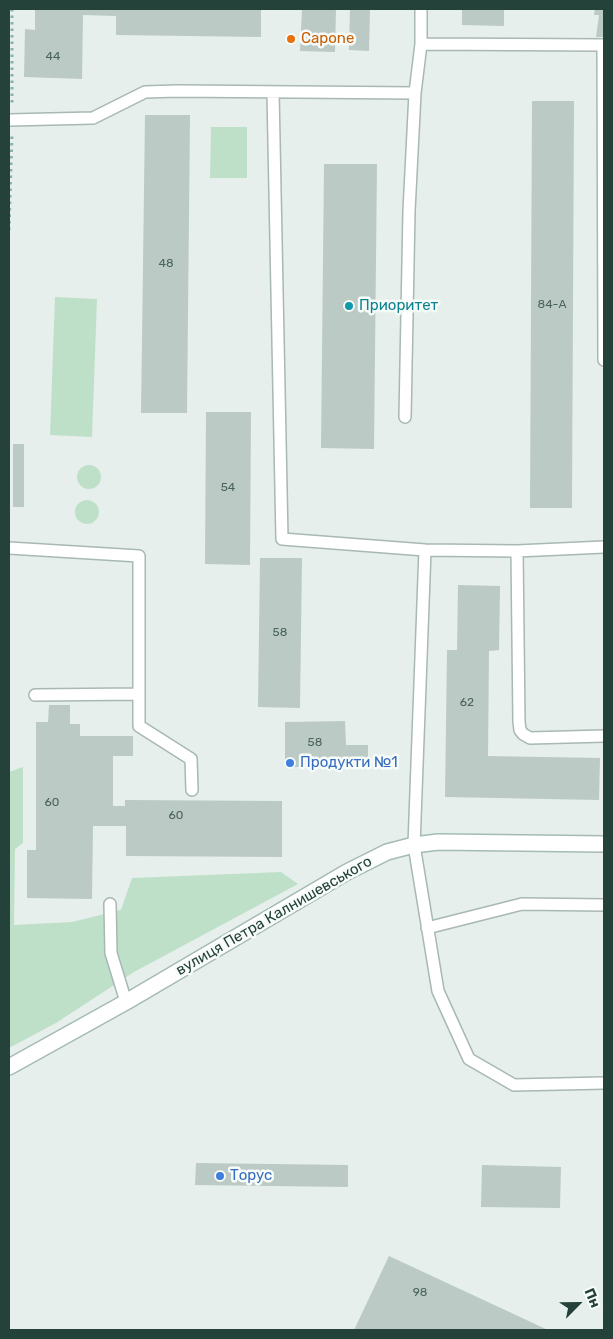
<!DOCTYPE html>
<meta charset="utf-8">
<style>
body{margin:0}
#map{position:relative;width:613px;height:1339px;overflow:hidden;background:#e6efeb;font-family:Rubik,sans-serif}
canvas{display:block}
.frame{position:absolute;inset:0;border:10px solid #24423a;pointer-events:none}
.north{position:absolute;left:553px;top:1279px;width:50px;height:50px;-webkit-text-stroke:4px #f7fbf9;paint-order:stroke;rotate:67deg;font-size:14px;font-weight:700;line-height:20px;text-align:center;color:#24423a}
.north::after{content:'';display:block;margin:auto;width:18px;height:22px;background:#24423a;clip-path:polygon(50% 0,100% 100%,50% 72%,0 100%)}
</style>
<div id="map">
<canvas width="613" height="1339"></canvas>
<div class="frame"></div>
<div class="north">Пн</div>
</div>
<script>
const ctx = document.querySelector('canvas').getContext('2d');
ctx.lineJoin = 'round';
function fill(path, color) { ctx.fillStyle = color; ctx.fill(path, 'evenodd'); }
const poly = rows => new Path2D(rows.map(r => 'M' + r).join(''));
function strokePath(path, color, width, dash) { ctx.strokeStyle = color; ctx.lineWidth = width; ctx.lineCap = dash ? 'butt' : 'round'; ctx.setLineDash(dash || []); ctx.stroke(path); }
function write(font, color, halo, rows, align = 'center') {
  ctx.font = font + ' Rubik,sans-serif'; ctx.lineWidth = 5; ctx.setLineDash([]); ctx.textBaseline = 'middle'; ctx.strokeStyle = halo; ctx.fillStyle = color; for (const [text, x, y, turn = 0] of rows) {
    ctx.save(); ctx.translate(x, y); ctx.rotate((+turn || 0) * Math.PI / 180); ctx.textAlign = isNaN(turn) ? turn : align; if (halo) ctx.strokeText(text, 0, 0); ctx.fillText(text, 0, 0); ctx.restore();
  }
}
const green = poly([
 [211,127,247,127,247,178,210,178],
 [55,297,97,299,92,437,50,435],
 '77 477a12 12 0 1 1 24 0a12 12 0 1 1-24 0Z',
 '75 512a12 12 0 1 1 24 0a12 12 0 1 1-24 0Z',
 [23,767,23,843,15,849,14,925,72,922,121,910,132,878,281,872,298,884,134,972,56,1023,9,1048,9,772]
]);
const building = poly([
 [35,9,261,9,261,37,116,35,116,16,83,15,82,79,24,77,25,29,35,30],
 [302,9,336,9,335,52,300,51],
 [350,9,370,9,369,51,349,50],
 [462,9,504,9,504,26,462,25],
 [595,9,604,9,604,37,596,37,599,15,594,15],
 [532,101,574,101,572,508,530,508],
 [145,115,190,115,187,413,141,413],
 [324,164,377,164,374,449,321,448],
 [206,412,251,412,250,565,205,564],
 [13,444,24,444,24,507,13,507],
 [260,558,302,558,300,708,258,707],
 [458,585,500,586,499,650,489,651,488,756,600,758,599,800,445,797,447,650,457,650],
 [49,705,70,705,70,724,80,724,80,736,133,736,133,756,113,756,113,806,125,806,125,800,282,801,282,857,126,856,126,826,93,826,92,899,27,898,27,850,36,850,36,722,48,722],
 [345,721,346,745,368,745,368,767,285,767,285,722],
 [196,1163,348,1165,348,1187,195,1185],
 [482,1165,561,1167,560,1208,481,1207],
 [389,1256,548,1330,354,1330]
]);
const path = poly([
 [12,9,12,106],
 [9,230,12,134]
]);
const lane = poly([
 [421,44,603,45,604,360],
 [273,92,282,539,425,550,517,551,604,547],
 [9,120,93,118,145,92,177,91,415,93,421,44,421,9],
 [405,417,409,211,415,93],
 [9,548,139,556,139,726,191,759,192,790],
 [425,550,414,845,438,991,469,1059,514,1085,604,1083],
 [517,551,519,722,520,730,523,734,530,738,604,736],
 [35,695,139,694],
 [110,904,111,953,126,1002],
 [427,928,522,904,604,905]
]);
const secondary = poly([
 [9,1067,126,1002,347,872,387,852,414,845,438,842,604,844]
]);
const markers = [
 [291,39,5,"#e8710a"],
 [349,306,5,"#0f9aa8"],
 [290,763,5,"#3f7fe0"],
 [220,1176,5,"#3f7fe0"]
];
const numberNames = [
 ["44",53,57],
 ["48",166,264],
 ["84-А",552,305],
 ["54",228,488],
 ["58",280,633],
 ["62",467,703],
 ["58",315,743],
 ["60",52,803],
 ["60",176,816],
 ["98",420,1293]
];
const foodNames = [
 ["Capone",301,39]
];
const cultureNames = [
 ["Приоритет",359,306]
];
const shopNames = [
 ["Продукти №1",300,763],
 ["Торус",230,1176]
];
const streetNames = [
 ["вулиця Петра Калнишевського",274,916,-30]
];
fill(green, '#bfe0c8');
fill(building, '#bbcac4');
strokePath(lane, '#a8b8b2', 14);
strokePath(secondary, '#a4bbb3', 18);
strokePath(path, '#86b3a5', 3, [2.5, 4]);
strokePath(lane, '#fff', 11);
strokePath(secondary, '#fff', 15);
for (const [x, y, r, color] of markers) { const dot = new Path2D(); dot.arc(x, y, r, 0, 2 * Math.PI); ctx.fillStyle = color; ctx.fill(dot); strokePath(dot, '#f7fbf9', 2); }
write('12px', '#4a645c', null, numberNames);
write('15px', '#c56008', '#f7fbf9', foodNames, 'left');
write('15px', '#0d838f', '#f7fbf9', cultureNames, 'left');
write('15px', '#366cbe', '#f7fbf9', shopNames, 'left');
write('15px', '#24423a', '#f7fbf9', streetNames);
</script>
